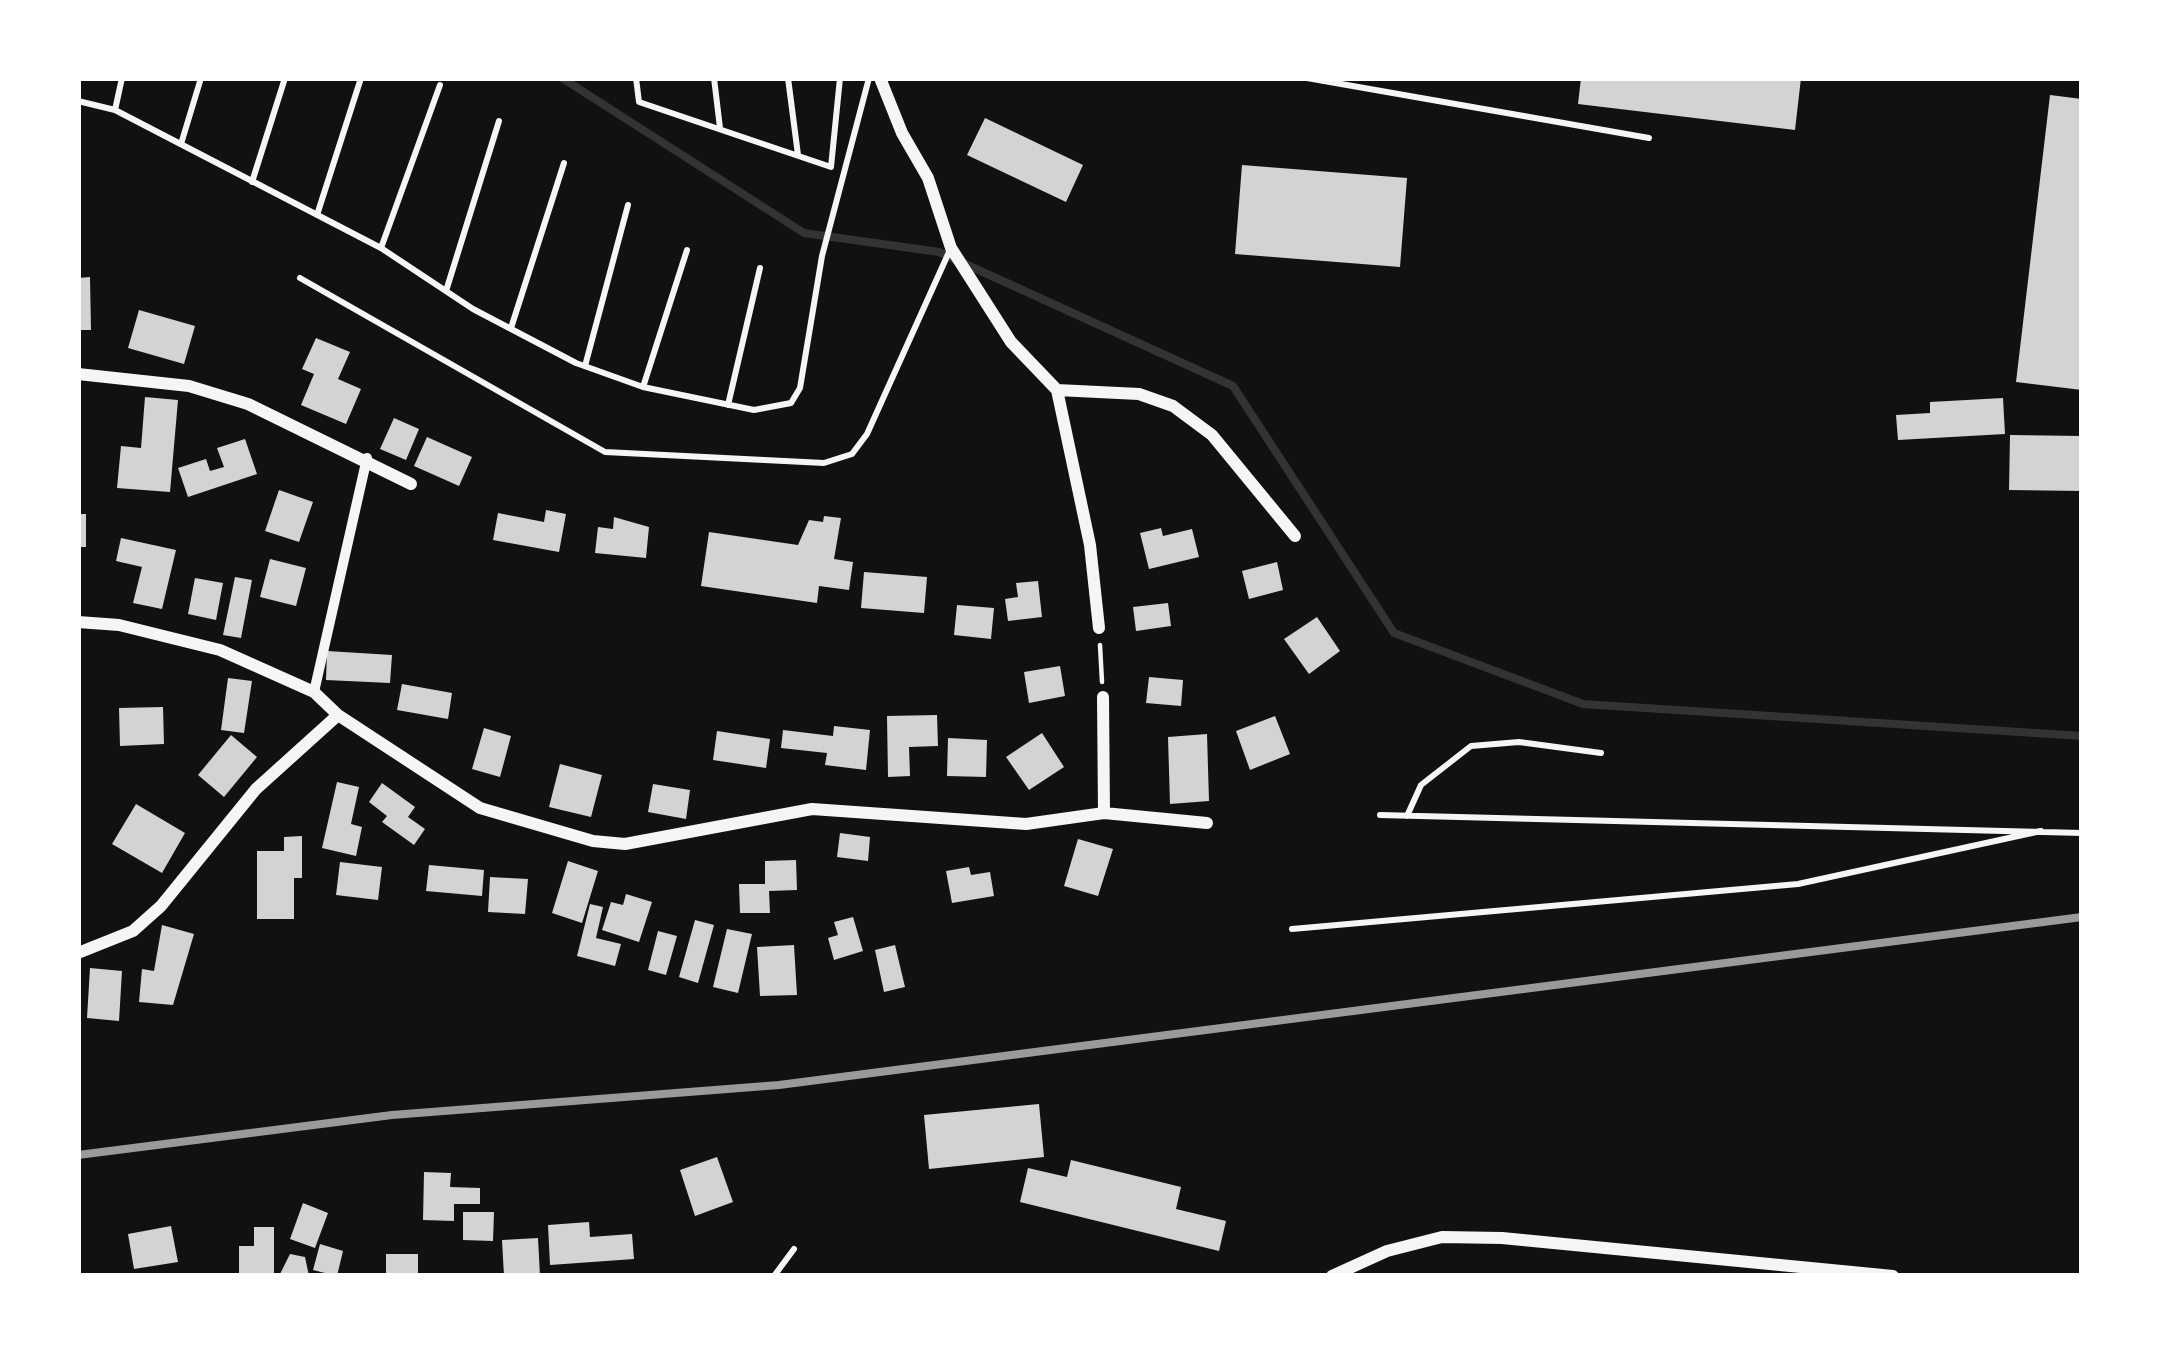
<!DOCTYPE html>
<style>
body{margin:0}
#map{position:relative;width:2160px;height:1354px;overflow:hidden;background:#111;font-family:Commissioner,sans-serif}
canvas{display:block}
.frame{position:absolute;inset:0;border:81px solid #fff;pointer-events:none}
</style>
<div id="map">
<canvas width="2160" height="1354"></canvas>
<div class="frame"></div>
</div>
<script>
const ctx = document.querySelector('canvas').getContext('2d');
ctx.lineJoin = 'round';
const poly = rows => new Path2D(rows.map(r => 'M' + r).join(''));
function strokePath(path, color, width, dash) { ctx.strokeStyle = color; ctx.lineWidth = width; ctx.lineCap = dash ? 'butt' : 'round'; ctx.setLineDash(dash || []); ctx.stroke(path); }
function fill(path, color) { ctx.fillStyle = color; ctx.fill(path, 'evenodd'); }
const stream = poly([
 [562,78,804,233,939,252,1233,386,1394,633,1583,704,2082,736]
]);
const building = poly([
 [1581,78,1801,78,1795,130,1578,104],
 [2050,95,2082,99,2082,390,2016,382],
 [985,118,1083,165,1066,202,967,155],
 [1242,165,1407,178,1400,267,1235,254],
 [90,277,91,330,78,330,78,278],
 [139,310,195,326,184,364,128,348],
 [316,338,350,352,338,379,361,389,346,424,301,405,314,374,302,369],
 [145,397,178,400,170,492,117,488,121,446,141,448],
 [2003,398,2005,434,1898,440,1896,415,1930,413,1930,402],
 [394,418,419,429,406,460,380,449],
 [2010,435,2082,436,2082,491,2009,490],
 [427,437,472,457,459,486,414,466],
 [245,439,257,474,188,497,178,468,206,459,210,471,224,467,217,448],
 [279,490,313,502,299,542,265,531],
 [546,510,566,514,559,552,493,540,498,513,544,522],
 [78,514,86,514,86,547,78,547],
 [824,516,841,518,834,559,853,562,849,590,819,586,817,603,701,586,709,532,798,545,809,520,823,522],
 [614,517,649,527,646,558,595,553,598,527,613,529],
 [1161,528,1163,536,1192,529,1199,557,1149,569,1140,533],
 [121,538,176,550,162,609,133,603,142,567,116,561],
 [270,559,306,568,296,606,260,597],
 [1277,562,1283,590,1249,599,1242,571],
 [864,572,927,577,924,613,861,608],
 [235,577,252,580,241,638,223,635],
 [195,578,223,583,216,620,188,614],
 [1038,581,1042,617,1008,621,1005,599,1018,597,1016,583],
 [1168,603,1171,626,1136,631,1133,607],
 [957,605,994,608,991,639,954,635],
 [1317,617,1340,651,1309,674,1284,639],
 [327,651,392,655,390,683,326,680],
 [1060,666,1065,696,1029,703,1024,672],
 [1149,677,1183,680,1181,706,1146,703],
 [228,678,252,681,244,733,221,730],
 [402,684,452,693,448,719,397,710],
 [163,707,164,744,120,746,119,708],
 [937,715,938,746,909,747,910,776,888,777,887,716],
 [1275,716,1290,754,1250,770,1236,731],
 [834,726,870,730,866,770,825,765,827,753,781,748,783,730,833,736],
 [484,728,511,736,500,777,472,769],
 [717,731,770,739,766,768,713,760],
 [1042,733,1064,767,1029,790,1006,757],
 [1207,734,1209,801,1170,804,1168,737],
 [231,735,257,757,224,797,198,775],
 [948,738,987,740,986,777,947,776],
 [560,764,602,775,591,817,549,807],
 [337,782,359,787,351,824,362,827,356,856,322,848],
 [382,783,415,807,408,817,425,829,414,845,382,822,387,816,369,802],
 [653,784,690,790,686,819,648,812],
 [136,804,185,833,162,873,112,844],
 [840,833,870,837,868,861,837,857],
 [302,836,302,878,294,878,294,919,257,919,257,851,284,851,284,837],
 [1078,839,1113,849,1098,896,1064,886],
 [796,860,797,890,769,891,770,913,740,913,739,884,765,884,765,861],
 [568,861,598,871,582,923,552,913],
 [340,862,382,867,378,900,336,895],
 [429,865,484,870,482,896,426,891],
 [969,867,971,875,990,872,994,896,952,903,946,871],
 [490,877,528,879,525,914,488,912],
 [626,894,652,902,639,942,602,930,611,902,623,905],
 [590,904,603,907,596,938,621,944,615,966,577,956],
 [853,917,863,951,834,960,828,938,838,935,834,922],
 [695,920,714,925,698,983,679,977],
 [162,925,194,934,173,1005,139,1002,142,969,154,971],
 [727,929,752,934,738,993,713,987],
 [658,931,677,936,666,975,648,970],
 [794,945,797,995,760,996,757,947],
 [895,945,905,987,884,992,875,950],
 [90,968,122,971,119,1021,87,1018],
 [1039,1104,1044,1157,929,1169,924,1115],
 [717,1157,733,1202,695,1216,680,1170],
 [1071,1160,1181,1187,1176,1209,1226,1221,1219,1251,1020,1202,1028,1168,1067,1177],
 [424,1172,451,1173,450,1187,480,1188,480,1204,454,1204,454,1221,423,1220],
 [303,1203,328,1213,315,1248,290,1239],
 [463,1212,494,1212,493,1241,463,1240],
 [589,1222,590,1237,632,1234,634,1259,550,1265,548,1225],
 [171,1226,178,1262,134,1269,128,1234],
 [254,1227,274,1227,274,1276,239,1276,239,1246,254,1246],
 [538,1238,540,1276,504,1276,502,1240],
 [320,1244,343,1251,337,1276,313,1270],
 [290,1254,305,1257,309,1276,279,1276],
 [386,1254,418,1254,418,1276,386,1276]
]);
const path = poly([
 [1100,645,1102,682]
]);
const service = poly([
 [636,78,639,102,831,167,840,78],
 [714,78,720,128],
 [788,78,798,155],
 [1307,78,1649,138],
 [78,101,115,110,381,248,473,309,576,363,643,387,754,410,791,403,800,388,822,256,869,78],
 [115,110,122,78],
 [181,144,201,78],
 [252,182,285,78],
 [317,215,361,78],
 [381,248,440,85],
 [300,278,605,452,824,463,852,454,867,434,949,252],
 [446,291,499,121],
 [511,328,564,163],
 [585,366,628,205],
 [643,387,687,250],
 [728,405,760,268],
 [1380,815,2082,833],
 [1407,816,1421,785,1471,746,1519,742,1601,753],
 [1292,929,1798,884,2041,831],
 [774,1276,794,1249]
]);
const pedestrian = poly([
 [314,692,367,458]
]);
const minor = poly([
 [880,78,902,133,928,178,951,248,1011,342,1057,390,1090,545,1099,628],
 [78,374,189,386,248,404,411,484],
 [1057,390,1139,394,1173,406,1212,435,1295,536],
 [78,622,119,625,220,650,314,692,338,715,480,808,593,841,625,844,812,809,1026,824,1104,813,1207,823],
 [1103,697,1104,813],
 [78,953,133,931,161,906,256,789,338,715],
 [1332,1276,1387,1251,1442,1237,1502,1238,1893,1276]
]);
const rail = poly([
 [78,1155,392,1115,779,1085,2082,917]
]);
strokePath(stream, '#333', 8);
fill(building, '#d3d3d3');
strokePath(path, '#f5f5f5', 4.5);
strokePath(service, '#f5f5f5', 6);
strokePath(pedestrian, '#f5f5f5', 10);
strokePath(minor, '#f5f5f5', 12);
strokePath(rail, '#9a9a9a', 8);
</script>
